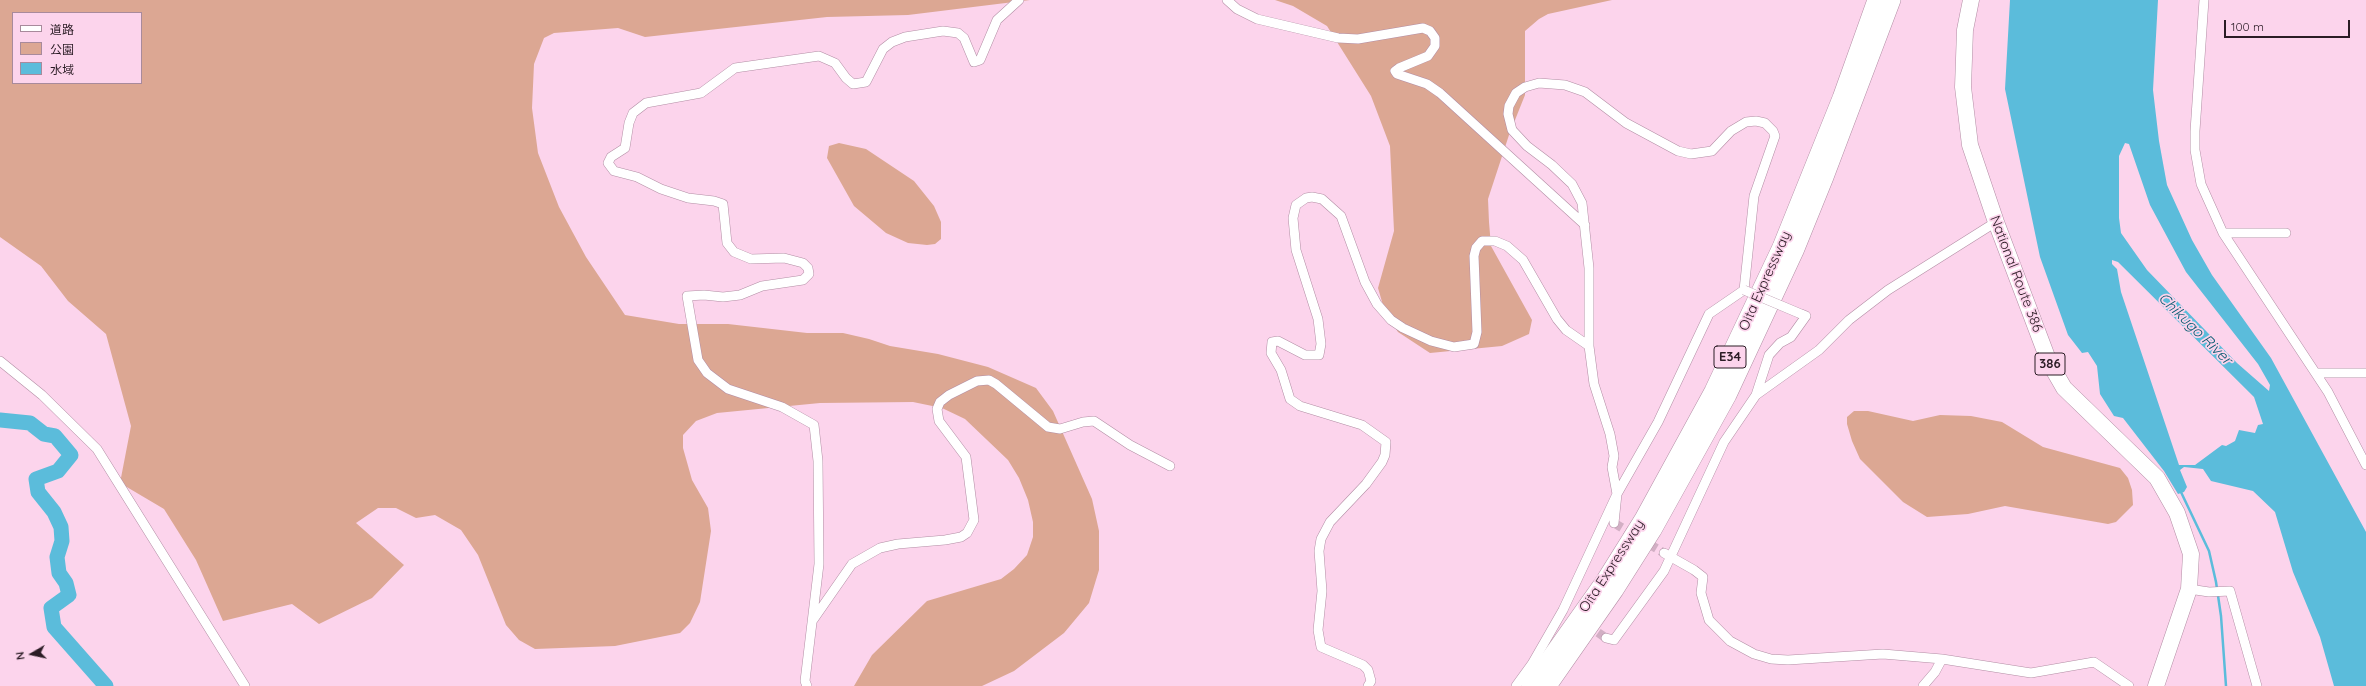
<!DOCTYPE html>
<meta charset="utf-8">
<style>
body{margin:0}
#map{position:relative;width:2366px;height:686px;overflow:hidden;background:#fcd4ec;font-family:Quicksand,"Noto Sans JP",sans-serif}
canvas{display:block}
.legend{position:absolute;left:12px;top:12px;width:130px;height:72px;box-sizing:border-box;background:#fcd4ec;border:1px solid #a88a9c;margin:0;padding:5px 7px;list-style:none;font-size:12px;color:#2b1c25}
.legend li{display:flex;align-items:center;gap:8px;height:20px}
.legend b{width:20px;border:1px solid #a88a9c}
.north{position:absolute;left:12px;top:634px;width:40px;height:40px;-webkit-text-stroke:3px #fcd4ec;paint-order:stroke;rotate:261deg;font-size:11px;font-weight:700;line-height:16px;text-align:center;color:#2b1c25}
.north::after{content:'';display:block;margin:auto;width:14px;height:18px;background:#2b1c25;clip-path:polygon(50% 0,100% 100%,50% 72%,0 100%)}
.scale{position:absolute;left:2224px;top:20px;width:126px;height:18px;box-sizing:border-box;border:2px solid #2b1c25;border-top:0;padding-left:5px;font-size:12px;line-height:14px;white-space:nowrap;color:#2b1c25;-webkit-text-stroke:3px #fcd4ec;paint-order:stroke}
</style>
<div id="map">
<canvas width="2366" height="686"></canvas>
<ul class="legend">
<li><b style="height:5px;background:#fff"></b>道路</li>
<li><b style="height:11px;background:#dca793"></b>公園</li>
<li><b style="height:11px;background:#5bbcdb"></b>水域</li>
</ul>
<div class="north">N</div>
<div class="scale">100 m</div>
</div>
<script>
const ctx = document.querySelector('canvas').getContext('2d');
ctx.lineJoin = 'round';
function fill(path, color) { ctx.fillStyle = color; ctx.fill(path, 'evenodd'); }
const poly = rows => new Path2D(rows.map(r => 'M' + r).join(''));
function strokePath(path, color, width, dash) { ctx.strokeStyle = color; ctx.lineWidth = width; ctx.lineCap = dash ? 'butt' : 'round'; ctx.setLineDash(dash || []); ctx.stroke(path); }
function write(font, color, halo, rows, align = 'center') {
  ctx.font = font + ' Quicksand,sans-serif'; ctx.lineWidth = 3.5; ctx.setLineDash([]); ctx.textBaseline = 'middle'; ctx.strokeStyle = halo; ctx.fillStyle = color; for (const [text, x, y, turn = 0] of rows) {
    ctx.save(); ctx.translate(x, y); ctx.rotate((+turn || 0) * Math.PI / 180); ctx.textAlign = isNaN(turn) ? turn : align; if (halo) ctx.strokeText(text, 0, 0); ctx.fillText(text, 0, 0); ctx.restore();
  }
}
const green = poly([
 [0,0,1030,0,908,15,827,17,645,37,618,28,554,33,544,38,534,64,532,108,538,153,559,207,586,257,625,315,679,324,728,324,807,333,843,333,869,339,890,346,938,354,988,367,1036,388,1053,411,1092,499,1099,531,1099,570,1089,603,1064,633,1014,671,982,686,854,686,872,655,927,601,1001,579,1014,569,1027,555,1033,537,1033,522,1028,500,1019,478,1008,460,965,419,942,408,913,402,820,403,717,413,696,421,683,435,683,448,692,480,708,508,711,531,700,602,690,623,680,633,615,646,535,649,519,640,506,625,478,555,461,530,435,515,416,518,396,508,378,508,356,523,404,565,372,598,319,624,292,604,223,621,196,560,164,509,120,483,131,426,106,334,68,301,41,266,0,237],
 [13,13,141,13,141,83,13,83],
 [1275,0,1612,0,1548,14,1539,19,1525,31,1525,95,1509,135,1488,199,1489,222,1491,246,1532,320,1529,334,1502,346,1430,353,1398,332,1385,312,1378,288,1394,231,1390,146,1371,96,1327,26,1293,6],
 [839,143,866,149,914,181,934,206,941,222,941,239,935,244,927,245,908,243,886,233,854,206,827,158,829,146],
 [1854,411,1868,411,1913,421,1940,415,1971,416,2002,422,2043,447,2120,468,2128,478,2132,490,2133,505,2116,522,2108,524,2005,506,1968,514,1927,517,1903,502,1860,459,1852,441,1847,424,1847,417]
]);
const water = poly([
 [2010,0,2158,0,2153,90,2159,141,2167,185,2192,240,2212,275,2271,358,2366,532,2366,686,2334,686,2320,637,2293,572,2275,512,2253,491,2211,481,2203,469,2184,467,2180,470,2187,487,2184,492,2178,494,2164,471,2123,418,2114,416,2100,394,2097,366,2088,352,2082,353,2068,335,2040,257,2005,89],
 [2125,143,2129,144,2150,205,2186,272,2258,364,2270,385,2269,391,2237,363,2147,270,2121,233,2119,218,2119,156],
 [2112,260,2118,262,2254,397,2263,424,2258,425,2255,433,2239,430,2235,441,2226,446,2222,445,2195,465,2179,465,2121,292,2117,269,2112,264]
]);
const stream = poly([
 [2180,490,2209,551,2216,582,2221,616,2226,686]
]);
const river = poly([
 [0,420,30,423,44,434,55,436,71,455,58,471,36,479,38,492,54,512,61,527,62,541,57,557,59,573,66,583,69,595,51,608,54,627,106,686]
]);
const minorTunnel = poly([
 [1614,523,1664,553],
 [1587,625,1606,638]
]);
const minor = poly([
 [1227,0,1237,9,1257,19,1338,38,1358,39,1423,28,1430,31,1435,38,1435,46,1428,56,1399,68,1395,71,1397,74,1427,84,1440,93,1585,225],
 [2204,0,2195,131,2195,150,2201,184,2223,233,2328,392,2366,465],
 [2223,233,2286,233],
 [0,361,42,395,97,449,245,686],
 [2316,373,2366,373],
 [1756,395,1769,355,1780,343,1791,337,1806,316,1801,314],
 [1664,553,1694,570,1703,577,1701,593,1709,620,1730,641,1754,654,1771,659,1788,660,1883,654,1942,659,2031,673,2094,662,2129,686],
 [2189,589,2209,592,2230,591,2257,686],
 [813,620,852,564,880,548,898,544,945,540,961,537,967,533,974,520,966,457,939,421,937,409,940,402,949,395,977,381,989,380,996,384,1048,427,1060,429,1083,422,1094,421,1130,445,1170,466],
 [1606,638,1614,640,1664,571,1724,442,1756,395,1819,350,1849,320,1888,290,1996,222],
 [807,686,805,681,819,564,818,461,814,425,782,407,728,389,707,373,698,360,687,296,704,295,723,297,740,295,762,286,803,280,809,274,808,268,803,263,784,258,751,259,734,252,727,243,723,204,714,201,688,198,661,189,637,177,614,171,608,163,611,157,625,148,629,123,633,113,646,103,701,93,735,68,819,56,835,63,846,78,853,84,866,82,883,49,892,42,905,37,943,31,958,33,964,38,974,62,980,60,997,20,1019,0],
 [1368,686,1371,681,1368,670,1363,665,1321,647,1318,630,1322,591,1319,551,1321,539,1330,522,1366,484,1382,462,1385,455,1386,442,1362,425,1300,406,1290,399,1281,370,1271,353,1272,342,1278,341,1305,355,1319,355,1321,344,1318,319,1296,250,1293,218,1296,205,1306,198,1312,197,1322,199,1341,216,1365,282,1377,304,1391,320,1403,328,1431,341,1454,347,1474,344,1477,332,1474,256,1476,248,1482,241,1495,241,1507,246,1523,260,1557,319,1566,330,1589,346],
 [1516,686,1532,664,1563,610,1617,494,1658,422,1709,314,1744,290,1754,196,1775,136,1773,131,1765,123,1756,121,1746,122,1731,131,1712,151,1691,154,1678,151,1626,123,1585,92,1565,85,1539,83,1525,87,1516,93,1509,106,1508,114,1512,130,1527,146,1552,165,1572,184,1582,203,1589,268,1589,346,1594,384,1610,434,1614,456,1612,467,1617,494,1614,523],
 [1923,686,1935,672,1942,659]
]);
const trunk = poly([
 [1971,0,1965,30,1963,87,1970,145,1996,222,2049,362,2064,388,2157,478,2177,513,2191,554,2189,589,2156,686]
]);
const motorway = poly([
 [1530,686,1603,583,1643,519,1713,391,1781,247,1841,98,1876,0],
 [1548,686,1615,590,1653,530,1728,395,1795,251,1825,177,1892,0]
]);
const minorBridge = poly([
 [1744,290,1801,314]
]);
const shields = [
 [1730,357,32],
 [2050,364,30]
];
const shieldNames = [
 ["E34",1730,357],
 ["386",2050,364]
];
const streetNames = [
 ["National Route 386",2016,274,69],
 ["Oita Expressway",1765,281,-66],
 ["Oita Expressway",1612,566,-57]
];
const waterNames = [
 ["Chikugo River",2195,329,44]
];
fill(green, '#dca793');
fill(water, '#5bbcdb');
strokePath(stream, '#5bbcdb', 2.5);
strokePath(river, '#5bbcdb', 15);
strokePath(minorTunnel, '#d2afc4', 9, [9, 4.5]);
strokePath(minor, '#b28da4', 10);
strokePath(trunk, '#b28da4', 17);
strokePath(motorway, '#b28da4', 18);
strokePath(minor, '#fff', 9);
strokePath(trunk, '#fff', 16);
strokePath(motorway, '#fff', 17);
strokePath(minorBridge, '#b28da4', 10, []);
strokePath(minorBridge, '#fff', 9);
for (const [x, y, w] of shields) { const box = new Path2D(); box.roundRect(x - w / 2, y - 11, w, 22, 3); ctx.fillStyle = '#fcd4ec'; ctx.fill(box); strokePath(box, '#2b1c25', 1); }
write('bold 13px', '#2b1c25', null, shieldNames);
write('14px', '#2b1c25', '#fcd4ec', streetNames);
write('italic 15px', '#0a5d73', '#fcd4ec', waterNames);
</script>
